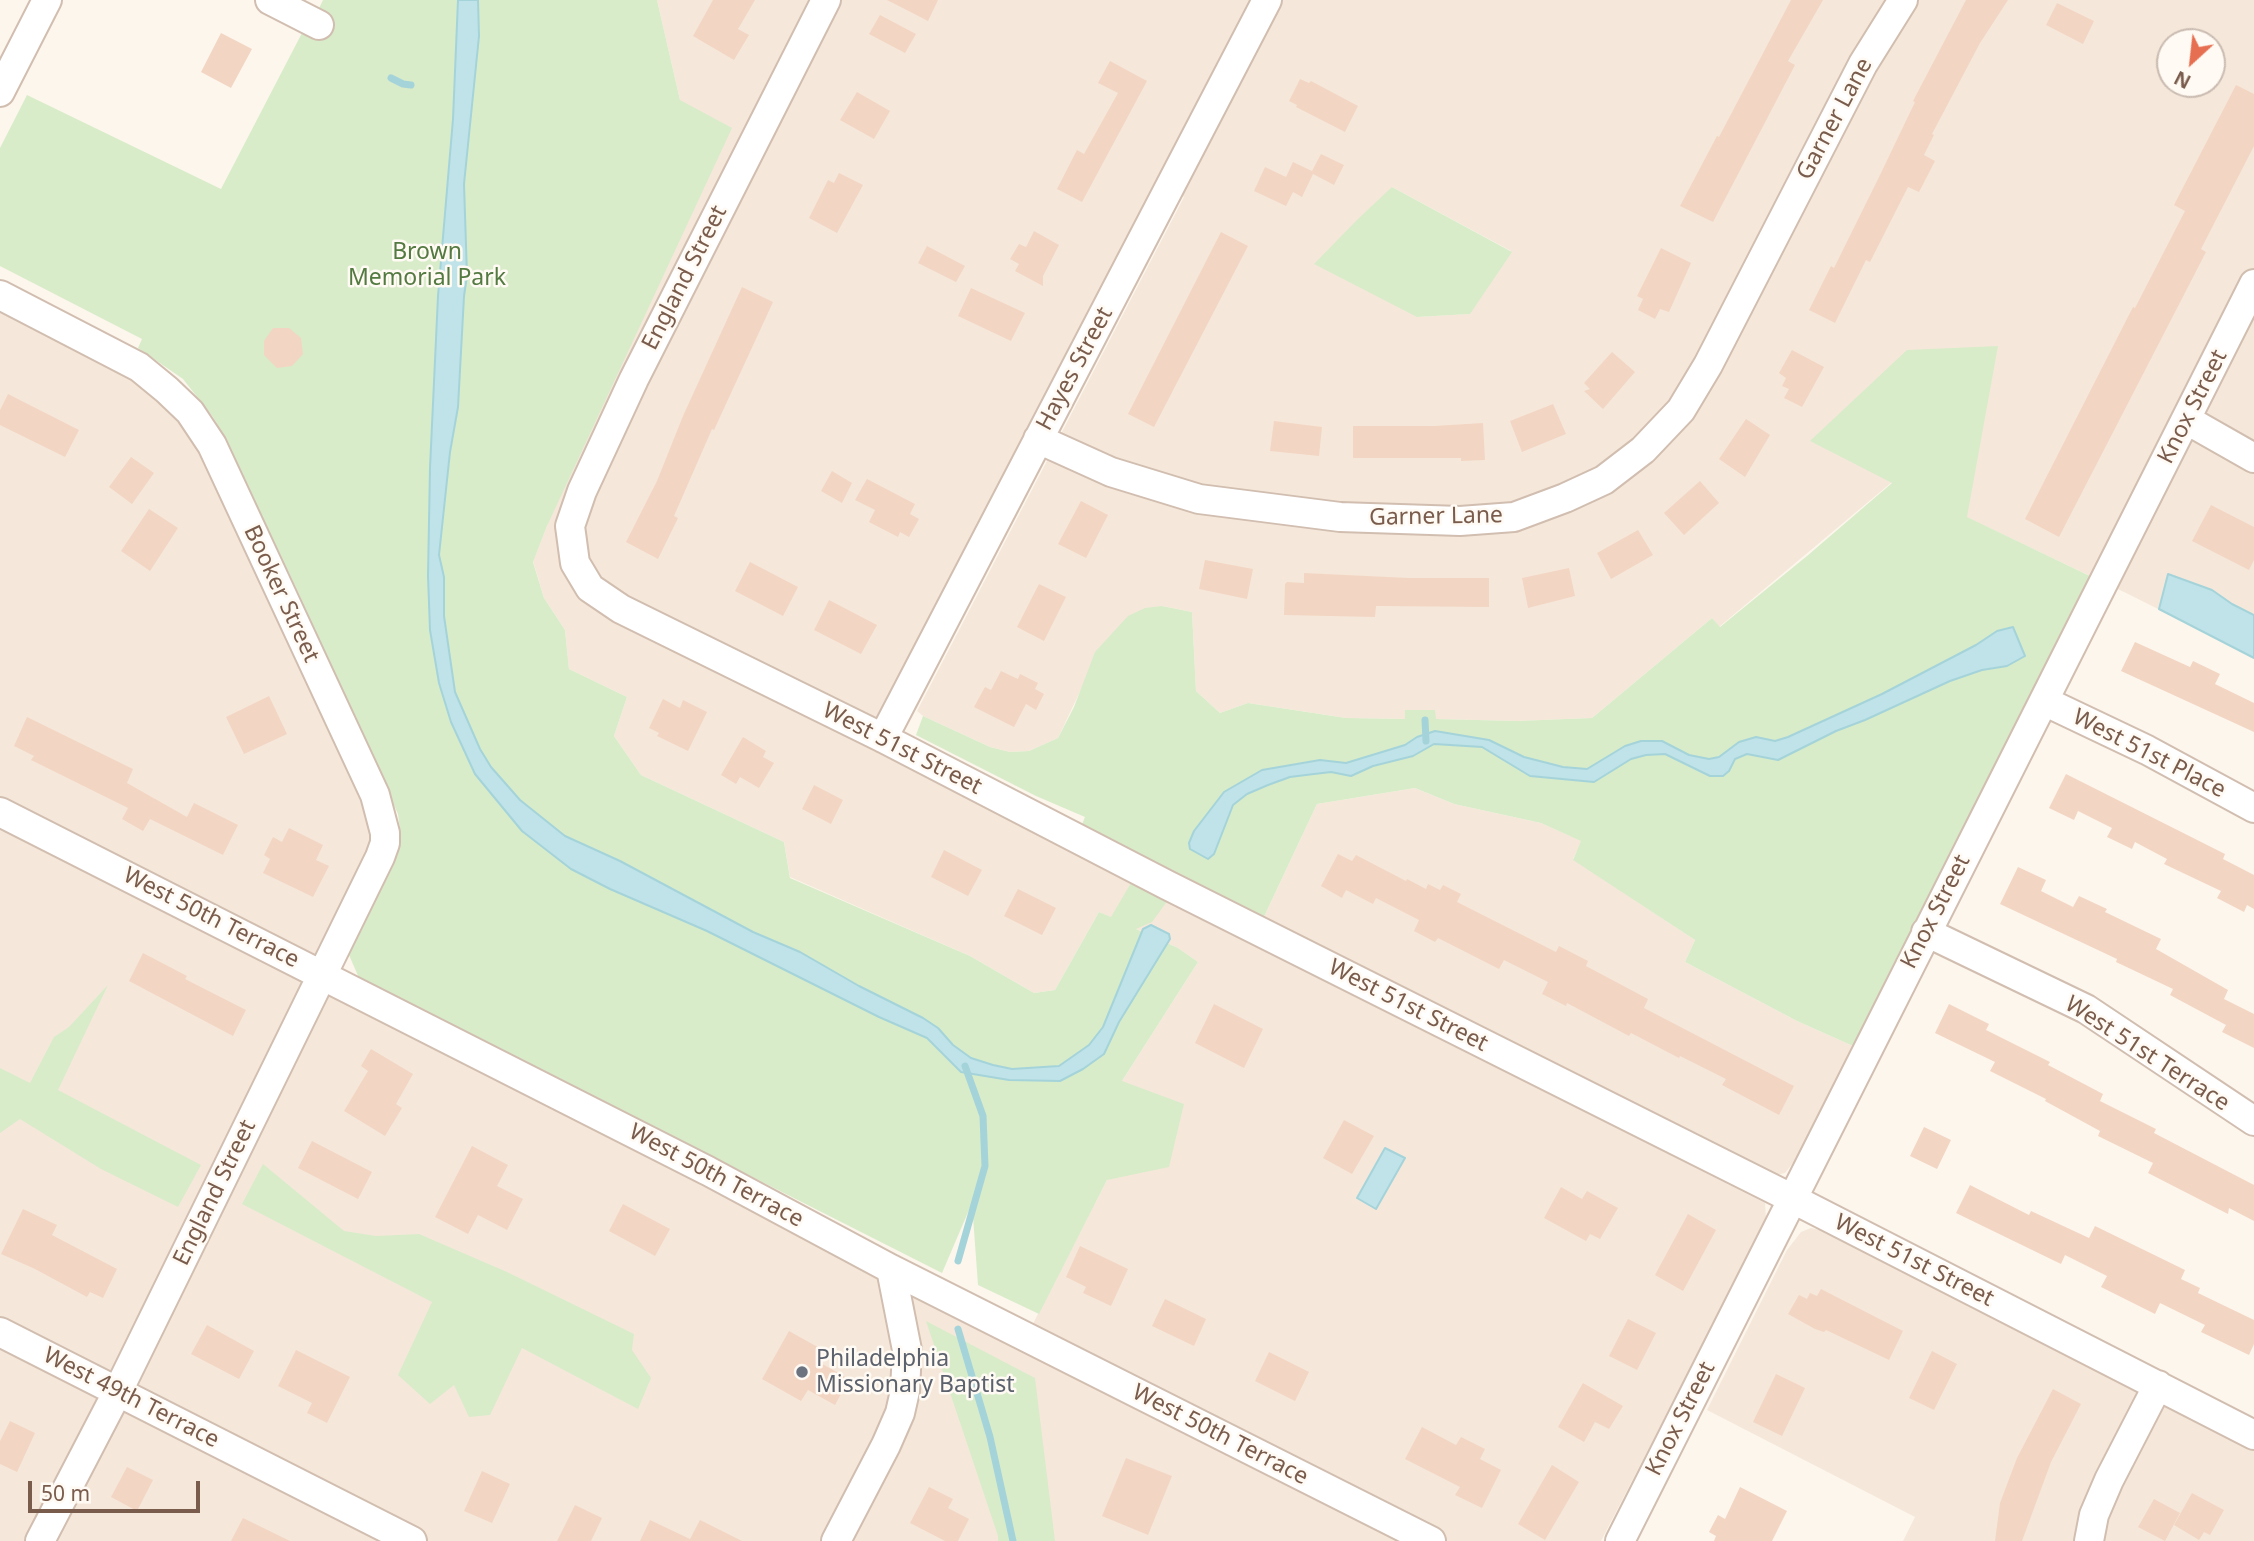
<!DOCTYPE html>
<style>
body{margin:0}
#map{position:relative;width:2254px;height:1541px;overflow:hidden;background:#fdf6ec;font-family:"Noto Sans",sans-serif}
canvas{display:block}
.north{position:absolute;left:2156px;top:28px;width:70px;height:70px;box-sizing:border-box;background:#fffaf3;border:2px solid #cabbb1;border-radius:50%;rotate:207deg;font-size:19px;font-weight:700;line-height:28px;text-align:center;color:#7a5c4d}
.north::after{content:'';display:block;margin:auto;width:24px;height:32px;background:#e76f51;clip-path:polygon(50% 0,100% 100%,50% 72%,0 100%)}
.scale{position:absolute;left:28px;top:1481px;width:172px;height:32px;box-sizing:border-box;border:4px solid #7a5c4d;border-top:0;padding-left:9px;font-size:21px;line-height:24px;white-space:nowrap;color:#7a5c4d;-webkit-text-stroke:5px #fffaf3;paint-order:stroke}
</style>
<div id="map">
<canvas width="2254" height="1541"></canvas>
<div class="north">N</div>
<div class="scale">50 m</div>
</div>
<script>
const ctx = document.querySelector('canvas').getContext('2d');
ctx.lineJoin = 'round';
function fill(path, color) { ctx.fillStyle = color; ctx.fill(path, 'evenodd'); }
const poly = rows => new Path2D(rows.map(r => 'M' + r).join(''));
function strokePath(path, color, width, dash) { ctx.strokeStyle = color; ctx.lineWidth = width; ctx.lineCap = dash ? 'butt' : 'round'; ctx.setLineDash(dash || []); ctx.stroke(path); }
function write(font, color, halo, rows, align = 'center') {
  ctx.font = font + ' "Noto Sans",sans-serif'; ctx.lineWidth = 5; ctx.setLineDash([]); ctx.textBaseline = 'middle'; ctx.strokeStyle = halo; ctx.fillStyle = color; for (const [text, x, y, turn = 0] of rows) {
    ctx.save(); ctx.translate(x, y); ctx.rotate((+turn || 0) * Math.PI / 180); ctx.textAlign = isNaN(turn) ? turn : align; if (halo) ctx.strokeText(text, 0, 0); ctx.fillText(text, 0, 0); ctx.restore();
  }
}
const residential = poly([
 [657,0,2254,0,2254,657,2124,592,1892,482,1719,627,1712,618,1592,718,1517,721,1435,719,1435,711,1406,710,1405,719,1346,718,1248,703,1220,713,1196,691,1192,612,1162,606,1085,681,1058,738,1029,751,1010,752,990,747,923,716,917,711,1184,197,1160,184,870,748,1765,1203,1766,1219,1762,1229,1601,1541,0,1541,0,308,114,366,175,410,202,451,373,822,371,847,305,983,1021,1347,1107,1180,1122,1081,1198,962,1178,948,1099,912,1055,990,1034,993,970,956,790,877,784,842,641,775,614,736,627,697,569,669,565,630,544,598,533,561,547,526,680,100],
 [2170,42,2212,42,2212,84,2170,84],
 [1392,187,1511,251,1469,314,1417,317],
 [1415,788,1454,804,1541,823,1582,841,1573,859,1695,940,1685,962,1797,1021,1853,1046,1796,1159,1785,1173,1776,1175,1262,921,1317,804],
 [1811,1228,1829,1232,2254,1445,2254,1541,1903,1541,1915,1517,1707,1410,1787,1250,1801,1232]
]);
const green = poly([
 [323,0,657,0,680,100,732,128,547,526,533,562,544,598,565,630,569,669,627,697,614,736,641,775,784,842,790,878,970,956,1034,993,1055,990,1099,912,1111,917,1131,883,1168,900,1152,922,1136,929,1178,948,1198,962,1122,1081,1184,1104,1169,1167,1107,1180,1039,1314,978,1285,972,1203,942,1273,359,978,349,955,393,866,400,830,398,814,297,590,224,436,213,417,183,379,138,348,142,339,0,266,0,148,27,95,221,189,302,33,307,34],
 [1392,187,1512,252,1470,314,1417,317,1314,264,1358,219],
 [1998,346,1967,517,2092,577,1853,1046,1797,1021,1685,962,1695,940,1573,860,1581,841,1541,823,1454,804,1415,788,1317,804,1262,921,1081,827,1085,817,1036,796,916,735,923,716,990,747,1010,752,1029,751,1058,738,1074,707,1095,652,1128,616,1145,608,1162,606,1192,612,1196,691,1220,713,1248,703,1346,718,1405,719,1405,710,1435,710,1436,719,1517,721,1592,718,1712,618,1720,627,1807,556,1892,483,1810,441,1907,350],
 [108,985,58,1090,201,1165,178,1207,101,1169,20,1119,0,1133,0,1068,30,1083,54,1037,69,1027],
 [263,1164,344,1231,376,1236,419,1234,507,1272,634,1334,632,1350,651,1378,638,1409,522,1348,490,1415,469,1417,454,1385,430,1404,398,1375,432,1302,242,1204],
 [926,1321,1035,1378,1055,1541,998,1541,998,1536]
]);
const water = poly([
 [458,0,478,0,479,36,464,184,467,276,464,296,458,407,450,452,439,555,444,577,444,616,455,692,480,749,491,767,520,800,565,836,620,861,753,932,800,952,859,986,923,1018,938,1028,953,1045,971,1058,993,1065,1012,1069,1059,1066,1089,1045,1103,1027,1143,929,1151,925,1169,934,1170,939,1119,1022,1104,1054,1083,1069,1060,1081,1009,1080,961,1072,927,1038,879,1017,707,931,610,889,571,869,522,831,475,774,451,722,439,683,430,630,428,576,430,468,438,296,453,119,458,0],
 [2168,574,2212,590,2232,604,2254,615,2254,658,2159,609,2168,574],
 [2013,627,2025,656,2007,666,1982,670,1950,681,1865,720,1836,731,1778,760,1747,754,1735,759,1729,771,1723,776,1710,776,1665,754,1646,755,1631,759,1594,782,1530,776,1482,747,1434,744,1413,756,1373,766,1351,776,1331,772,1314,774,1290,777,1268,785,1247,794,1233,805,1214,854,1208,859,1190,849,1189,843,1194,831,1224,792,1262,770,1320,760,1346,763,1405,745,1417,737,1435,731,1489,740,1524,757,1563,767,1587,769,1625,746,1641,741,1662,741,1689,755,1709,759,1719,757,1739,742,1756,737,1775,741,1788,737,1882,694,1976,645,1997,631,2013,627],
 [1385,1148,1405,1158,1376,1209,1357,1198,1385,1148]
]);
const stream = poly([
 [391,78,403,84,411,85],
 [1425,720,1426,741],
 [958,1261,985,1166,983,1116,965,1066],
 [958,1329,990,1437,1013,1541]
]);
const building = poly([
 [713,0,755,0,738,29,749,35,734,60,693,36],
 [887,0,938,0,928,21],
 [1791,0,1823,0,1788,61,1795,65,1713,222,1680,206,1717,136,1719,137],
 [1966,0,2008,0,1980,43,1932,134,1934,135,1924,155,1935,161,1919,192,1908,187,1870,262,1866,260,1835,323,1809,310,1831,266,1834,268,1881,173,1915,102,1913,101],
 [2057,3,2094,21,2083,44,2046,25],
 [880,15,916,34,905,53,869,34],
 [221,33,252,49,231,88,201,72],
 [1110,61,1147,81,1082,202,1057,189,1077,150,1084,154,1118,93,1098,83],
 [1300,79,1309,83,1311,81,1358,106,1345,132,1296,107,1297,105,1289,101],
 [2236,85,2254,94,2254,146,2201,249,2206,252,2059,537,2025,519,2133,307,2135,308,2185,211,2174,205],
 [857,92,890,111,874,139,840,120],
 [1321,154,1344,165,1334,185,1313,174,1302,197,1293,192,1286,206,1254,191,1265,167,1286,177,1293,162,1312,171],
 [839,173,863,185,837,233,809,218,828,180,834,183],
 [1034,231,1059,245,1043,276,1043,286,1015,271,1019,264,1010,259,1019,244,1026,247],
 [1221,232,1248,246,1154,427,1128,414],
 [927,246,965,266,956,282,918,263],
 [1661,248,1691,263,1669,312,1660,309,1655,319,1638,310,1643,299,1637,296],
 [742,287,773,302,714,430,712,429,674,516,678,518,658,559,626,542,657,481,683,416],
 [971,288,1025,313,1011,341,958,316],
 [273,328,289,328,301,338,303,354,292,366,277,368,264,355,264,341],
 [1792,350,1824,367,1802,407,1784,398,1789,389,1782,386,1786,378,1779,373],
 [1612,352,1635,372,1603,409,1584,391,1590,389,1584,383],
 [8,394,79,430,65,457,0,425,0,410],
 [1553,404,1566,434,1522,452,1510,421],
 [1746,419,1770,435,1745,477,1719,459],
 [1274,421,1322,427,1319,456,1270,451],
 [1483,423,1485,460,1461,461,1461,458,1353,458,1353,426,1434,426],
 [131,457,154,473,132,504,109,487],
 [832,471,852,483,842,503,821,491],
 [867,479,915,504,910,514,919,519,909,537,900,532,898,537,869,522,875,510,855,500],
 [1700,481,1719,503,1684,535,1664,513],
 [1081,501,1108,515,1086,558,1058,544],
 [2211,505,2254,527,2254,560,2249,570,2192,541],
 [149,509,178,528,150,571,121,551],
 [1638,530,1653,555,1611,579,1597,553],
 [1205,560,1253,569,1247,599,1199,589],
 [750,562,798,587,783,616,735,591],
 [1569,568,1575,596,1528,608,1522,578],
 [1304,573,1409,578,1489,578,1489,607,1376,606,1375,617,1284,615,1285,584,1287,582,1304,583],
 [1039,584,1066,597,1044,641,1017,627],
 [829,600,877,625,861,654,814,630],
 [2135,642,2190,667,2193,661,2220,674,2215,684,2254,703,2254,732,2121,671],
 [1001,671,1018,679,1020,674,1038,683,1035,689,1044,694,1036,710,1026,704,1014,727,974,707,985,687,991,690],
 [269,696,287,734,244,754,226,717],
 [663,699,680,708,683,700,707,712,688,751,657,736,659,733,649,728],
 [27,717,133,769,127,783,187,817,194,803,238,825,223,855,150,819,143,831,122,819,128,808,31,760,34,756,14,746],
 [743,737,766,751,763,757,774,763,759,788,740,777,736,784,721,775],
 [2066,774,2225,854,2223,859,2254,875,2254,909,2247,905,2244,912,2217,898,2221,891,2164,864,2167,859,2135,842,2132,849,2107,837,2112,828,2078,811,2074,820,2049,808],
 [814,785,843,800,831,824,802,809],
 [289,828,323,845,316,860,329,866,313,897,263,873,270,859,264,855,273,837,282,842],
 [944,850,982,870,968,896,931,877],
 [1338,854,1352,861,1356,855,1406,881,1407,879,1426,889,1428,884,1440,890,1443,885,1461,894,1457,902,1556,952,1559,946,1588,961,1586,966,1648,999,1644,1008,1794,1086,1779,1115,1722,1085,1726,1079,1680,1056,1679,1058,1631,1033,1629,1036,1567,1003,1566,1006,1542,994,1548,982,1504,960,1499,969,1438,938,1435,942,1414,931,1419,920,1376,898,1373,904,1346,890,1342,898,1321,886],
 [2018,867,2046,880,2041,891,2073,907,2079,896,2107,909,2105,912,2161,939,2156,949,2228,990,2224,999,2254,1014,2254,1048,2222,1032,2226,1025,2170,995,2173,989,2116,962,2117,959,2000,904],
 [1018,889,1056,908,1042,935,1004,916],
 [143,953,187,976,185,979,246,1010,233,1036,129,981],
 [1214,1004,1263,1029,1244,1068,1195,1043],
 [1949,1004,1989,1024,1986,1030,2050,1062,2048,1065,2103,1094,2100,1101,2156,1129,2154,1133,2254,1185,2254,1221,2229,1208,2228,1214,2148,1173,2153,1163,2098,1136,2100,1131,2045,1101,2046,1099,1990,1071,1995,1062,1935,1033],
 [371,1049,413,1074,396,1104,402,1108,385,1136,344,1111,368,1071,361,1066],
 [1344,1120,1374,1136,1352,1174,1323,1158],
 [1924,1127,1951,1140,1937,1169,1910,1156],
 [312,1141,372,1172,358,1199,298,1168],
 [472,1146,508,1165,497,1186,523,1199,507,1230,478,1215,468,1234,435,1217],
 [1970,1185,2029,1215,2031,1211,2089,1238,2095,1226,2185,1270,2181,1279,2200,1288,2198,1293,2254,1320,2254,1344,2249,1355,2201,1332,2205,1325,2160,1303,2155,1314,2101,1287,2107,1276,2065,1255,2061,1264,1956,1213],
 [1561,1187,1582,1199,1587,1191,1618,1208,1600,1239,1590,1234,1586,1241,1544,1218],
 [623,1204,670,1229,655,1256,609,1231],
 [23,1209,57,1225,52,1235,117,1269,103,1298,90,1292,87,1297,35,1269,1,1254],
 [1688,1214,1716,1230,1683,1291,1655,1275],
 [1080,1246,1128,1269,1111,1306,1083,1293,1086,1287,1066,1277],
 [1821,1289,1903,1331,1889,1360,1826,1330,1824,1332,1815,1329,1788,1314,1799,1295,1807,1299,1810,1293,1817,1296],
 [1165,1299,1206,1319,1194,1346,1152,1326],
 [1628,1319,1656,1333,1637,1370,1609,1356],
 [207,1325,254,1351,239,1379,191,1354],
 [789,1331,823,1350,817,1361,849,1379,835,1405,808,1390,801,1401,762,1379],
 [296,1350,350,1377,327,1423,307,1413,312,1403,278,1386],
 [1932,1351,1957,1364,1934,1410,1909,1398],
 [1269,1352,1309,1372,1295,1401,1255,1381],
 [1776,1374,1805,1388,1782,1436,1753,1422],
 [1583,1383,1623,1406,1609,1429,1595,1422,1584,1442,1558,1427],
 [2053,1389,2081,1404,2051,1462,2022,1541,1995,1541,2000,1503,2017,1458],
 [10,1421,35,1433,17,1472,0,1464,0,1441],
 [1422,1427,1456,1445,1461,1437,1485,1449,1480,1459,1501,1470,1482,1508,1455,1495,1460,1487,1405,1459],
 [1126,1458,1172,1476,1148,1535,1102,1516],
 [1552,1465,1579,1482,1545,1540,1518,1524],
 [127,1467,153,1480,137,1511,111,1497],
 [482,1471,510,1484,492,1523,464,1511],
 [929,1487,953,1499,948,1508,969,1519,958,1541,945,1541,910,1523],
 [1740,1487,1787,1511,1772,1541,1714,1541,1716,1536,1709,1532,1718,1515,1725,1519],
 [2192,1493,2224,1510,2210,1535,2204,1532,2199,1540,2174,1525],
 [2154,1499,2180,1513,2165,1541,2138,1527],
 [575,1505,602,1518,591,1541,557,1541],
 [243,1518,290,1541,231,1541],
 [650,1520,690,1539,700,1520,742,1541,640,1541]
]);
const minor = poly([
 [270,0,319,25],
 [826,0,634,379,582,491,570,526,575,563,590,588,621,609,883,738,1167,885,1791,1198,2254,1435],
 [0,92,47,0],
 [0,295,139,367,167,390,190,412,212,445,375,795,385,833,385,843,380,857,118,1391,40,1541],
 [2187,420,2254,458],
 [1038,439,1111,472,1199,499,1340,517,1460,521,1514,517,1565,498,1604,480,1643,450,1681,410,1708,365,1863,64,1903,0],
 [2044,701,2147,750,2254,808],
 [883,738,1267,0],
 [0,812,708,1171,891,1269,1431,1541],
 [1926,932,2086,1009,2254,1121],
 [0,1332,412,1541],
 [836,1541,886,1445,900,1413,905,1391,907,1350,891,1269],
 [1620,1541,2254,284],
 [2089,1541,2094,1515,2109,1480,2158,1385]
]);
const markers = [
 [802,1372,7,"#6b7280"]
];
const streetNames = [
 ["Garner Lane",1835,119,-62],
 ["England Street",685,278,-63],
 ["Hayes Street",1075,369,-62],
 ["Knox Street",2193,407,-63],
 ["Garner Lane",1436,517,-1],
 ["Booker Street",281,594,65],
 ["West 51st Street",902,749,27],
 ["West 51st Place",2149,754,27],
 ["Knox Street",1936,912,-63],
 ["West 50th Terrace",211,918,27],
 ["West 51st Street",1408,1006,27],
 ["West 51st Terrace",2147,1054,33],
 ["West 50th Terrace",716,1176,28],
 ["England Street",215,1193,-64],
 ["West 51st Street",1914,1261,27],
 ["West 49th Terrace",131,1398,27],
 ["Knox Street",1681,1419,-63],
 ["West 50th Terrace",1220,1435,27]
];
const parkNames = [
 ["Brown",427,252],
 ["Memorial Park",427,278]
];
const worshipNames = [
 ["Philadelphia",816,1359],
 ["Missionary Baptist",816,1385]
];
fill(residential, '#f5e8da');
fill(green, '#d8ecc9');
fill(water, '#bfe3e8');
strokePath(water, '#a5d3da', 2);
strokePath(stream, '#a5d3da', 7);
fill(building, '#f3d5c3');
strokePath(minor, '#d1beb0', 32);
strokePath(minor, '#fff', 28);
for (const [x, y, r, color] of markers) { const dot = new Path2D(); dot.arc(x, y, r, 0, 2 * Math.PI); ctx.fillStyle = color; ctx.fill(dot); strokePath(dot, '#fffaf3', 2.5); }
write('23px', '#7a5c4d', '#fffaf3', streetNames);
write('23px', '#537a41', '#fffaf3', parkNames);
write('23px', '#5b616d', '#fffaf3', worshipNames, 'left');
</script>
